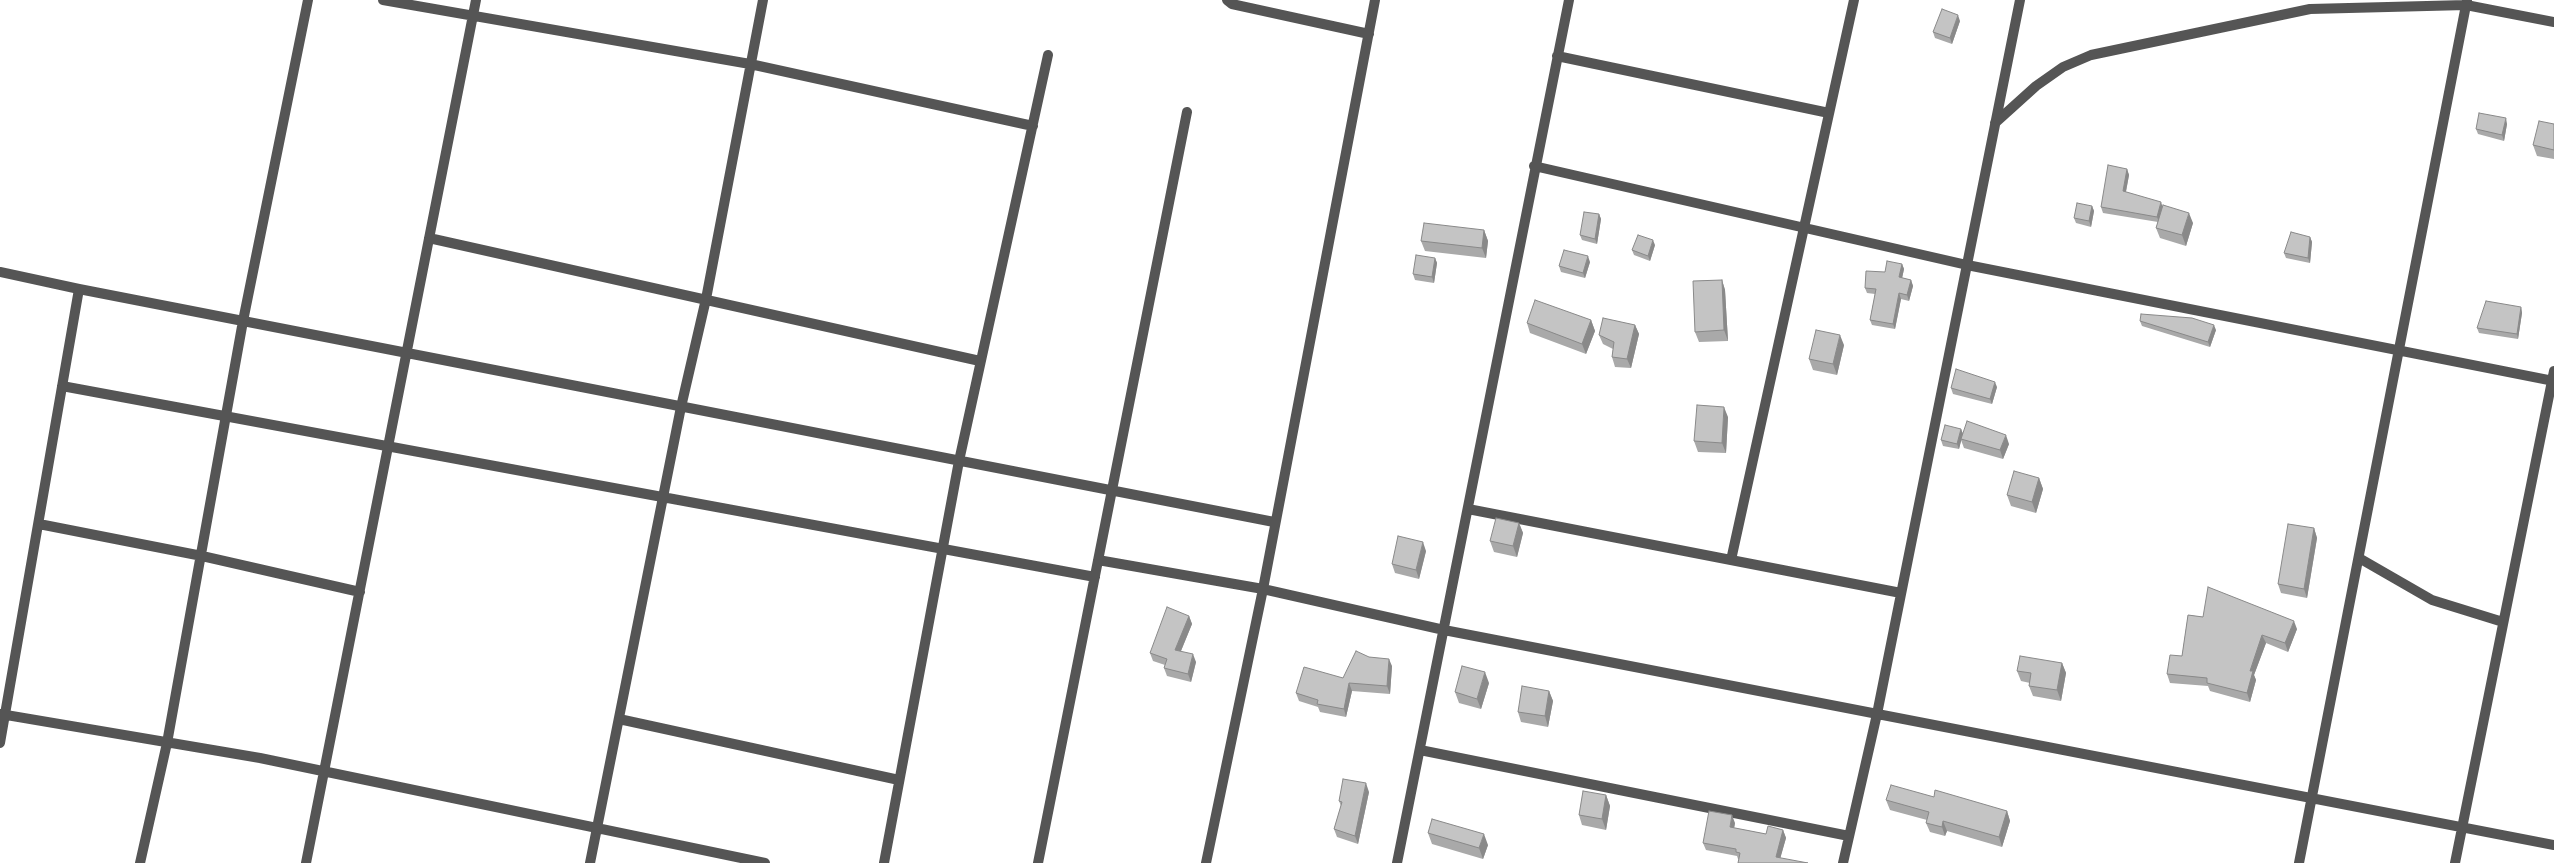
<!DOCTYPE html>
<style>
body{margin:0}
canvas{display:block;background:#fff}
</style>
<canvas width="2554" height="863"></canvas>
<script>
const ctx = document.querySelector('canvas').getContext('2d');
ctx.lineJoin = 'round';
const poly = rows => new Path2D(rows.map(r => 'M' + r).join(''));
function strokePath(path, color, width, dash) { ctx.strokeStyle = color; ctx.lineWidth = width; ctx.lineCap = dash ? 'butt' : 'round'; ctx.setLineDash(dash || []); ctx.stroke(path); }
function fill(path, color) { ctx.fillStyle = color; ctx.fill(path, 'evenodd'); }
const street = poly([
 [383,0,750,64,1033,126],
 [1227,0,1232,4,1369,34],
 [1557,56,1829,113],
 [1995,123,2036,86,2063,67,2091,55,2310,9,2466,5,2554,22],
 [1534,166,1967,265,2554,381],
 [429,238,980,361],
 [0,272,79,289,1274,522],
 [62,386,1095,577],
 [1468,509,1901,593],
 [39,524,202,556,360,592],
 [2359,558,2432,600,2503,622],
 [1098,560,1263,589,1444,630,2554,845],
 [1731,560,1854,0],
 [0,714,260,758,765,863],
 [619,719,899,780],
 [0,743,79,289],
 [1420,750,1849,836],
 [140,863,167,743,243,321,308,0],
 [306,863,476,0],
 [590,863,681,407,706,299,763,0],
 [884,863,959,461,1048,55],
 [1038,863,1187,112],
 [1206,863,1263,589,1375,0],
 [1397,863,1569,0],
 [1843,863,1877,714,2020,0],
 [2299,863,2467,0],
 [2455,863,2554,371]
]);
const wall = poly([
 [1960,21,1952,44,1935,38,1933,32],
 [2507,124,2504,141,2478,134,2476,129],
 [2554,124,2554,159,2537,156,2533,145],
 [2127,169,2129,175,2126,192,2162,207,2193,223,2186,246,2160,238,2156,228,2158,222,2103,213,2101,207],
 [2092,206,2094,211,2091,227,2076,223,2074,218],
 [1599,214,1601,219,1597,244,1582,240,1580,235],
 [1484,230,1488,241,1486,258,1425,251,1421,241],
 [2310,237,2312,242,2310,263,2286,258,2284,253],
 [1655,245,1650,261,1634,255,1632,250],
 [1435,258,1437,263,1434,283,1415,280,1413,274],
 [1590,262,1585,278,1561,272,1559,266],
 [1902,264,1904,269,1902,278,1911,280,1913,286,1909,301,1901,299,1895,329,1872,325,1870,320,1875,294,1867,293,1865,288,1885,272],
 [1722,280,1725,290,1728,341,1699,342,1695,332],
 [2521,307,2522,313,2518,339,2479,333,2477,328],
 [1591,320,1595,331,1586,354,1530,333,1527,323],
 [2140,321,2216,330,2210,347,2142,326],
 [1635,325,1639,334,1631,368,1615,367,1612,357,1613,349,1603,344,1599,335],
 [1844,345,1837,375,1813,370,1809,359],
 [1997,387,1992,404,1953,394,1951,388],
 [1728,417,1726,453,1698,452,1694,441],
 [1961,429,1963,434,2009,444,2003,459,1964,448,1961,440,1959,449,1943,446,1941,440],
 [2039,478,2043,489,2036,513,2011,506,2007,495],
 [1519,523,1523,533,1517,557,1494,552,1490,541],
 [2314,528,2317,538,2307,598,2281,593,2278,584],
 [1426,551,1419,579,1395,573,1392,564],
 [2188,615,2297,629,2288,652,2266,643,2254,675,2256,680,2250,702,2210,691,2208,686,2170,683,2167,674,2182,656],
 [1189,616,1192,624,1181,651,1196,662,1191,682,1167,676,1164,668,1165,665,1153,661,1150,653],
 [1369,657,1392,666,1390,694,1352,691,1346,717,1320,712,1318,707,1299,701,1296,693,1343,678],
 [2062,663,2066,673,2061,701,2033,696,2029,686,2030,683,2021,681,2017,671],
 [1489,683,1481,709,1459,703,1455,692],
 [1549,691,1553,701,1548,727,1521,722,1518,712],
 [1369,792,1358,844,1337,837,1334,829,1341,806,1339,801],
 [1606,795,1610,806,1606,830,1582,825,1579,815],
 [1934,797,2007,811,2010,821,2002,847,1947,831,1945,836,1930,832,1926,823,1927,820,1890,810,1886,800],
 [1735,823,1734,828,1766,834,1783,830,1786,838,1780,858,1738,859,1737,856,1706,850,1703,843],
 [1428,833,1488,845,1483,859,1432,844]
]);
const shadedWall = poly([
 [1958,15,1960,21,1952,44,1950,38],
 [2506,118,2507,124,2504,141,2502,135],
 [2127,169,2129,175,2125,196,2123,191],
 [2161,202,2163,208,2159,222,2157,217],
 [2092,206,2094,211,2091,227,2089,221],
 [2189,213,2193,223,2186,246,2182,235],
 [1599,214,1601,219,1597,244,1595,239],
 [1484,230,1488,241,1486,258,1482,248],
 [2310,237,2312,242,2310,263,2308,258],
 [1653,240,1655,245,1650,261,1648,256],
 [1588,256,1590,262,1585,278,1583,273],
 [1435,258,1437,263,1434,283,1432,277],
 [1902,264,1904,269,1901,283,1899,277],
 [1722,280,1725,290,1728,341,1724,330],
 [1911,280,1913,286,1909,301,1907,295],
 [1899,293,1901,299,1895,329,1893,324],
 [2521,307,2522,313,2518,339,2517,334],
 [1591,320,1595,331,1586,354,1582,344],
 [1635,325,1639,334,1631,368,1627,359],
 [2214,325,2216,330,2210,347,2208,342],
 [1840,335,1844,345,1837,375,1833,364],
 [1995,382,1997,387,1992,404,1990,399],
 [1724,407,1728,417,1726,453,1722,443],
 [1961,429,1963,434,1959,449,1957,444],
 [2006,435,2009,444,2003,459,2000,450],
 [2039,478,2043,489,2036,513,2032,502],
 [1519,523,1523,533,1517,557,1513,546],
 [2314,528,2317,538,2307,598,2304,589],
 [1423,542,1426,551,1419,579,1416,570],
 [1189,616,1192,624,1178,658,1175,650],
 [2294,621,2297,629,2288,652,2285,643],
 [2262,635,2266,643,2254,675,2256,680,2250,702,2247,693,2250,671],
 [1193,654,1196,662,1191,682,1188,674],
 [1389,659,1392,666,1390,694,1387,686],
 [2062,663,2066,673,2061,701,2057,690],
 [1485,672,1489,683,1481,709,1477,699],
 [1349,683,1352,691,1346,717,1344,709],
 [1549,691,1553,701,1548,727,1545,716],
 [1366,783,1369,792,1358,844,1355,836],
 [1606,795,1610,806,1606,830,1602,819],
 [2007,811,2010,821,2002,847,1999,837],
 [1732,815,1735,823,1733,834,1730,827],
 [1943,821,1947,831,1945,836,1942,827],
 [1783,830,1786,838,1779,863,1776,857],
 [1484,834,1488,845,1483,859,1479,848]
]);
const building = poly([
 [1942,9,1958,15,1950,38,1933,32,1942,9],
 [2479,113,2506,118,2502,135,2476,129,2479,113],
 [2539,121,2554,124,2554,150,2533,145,2539,121],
 [2108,165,2127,169,2123,191,2161,202,2157,217,2101,207,2108,165],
 [2077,203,2092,206,2089,221,2074,218,2077,203],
 [2163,205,2189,213,2182,235,2156,228,2163,205],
 [1584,212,1599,214,1595,239,1580,235,1584,212],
 [1424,223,1484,230,1482,248,1421,241,1424,223],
 [2291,232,2310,237,2308,258,2284,253,2291,232],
 [1638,235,1653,240,1648,256,1632,250,1638,235],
 [1564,250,1588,256,1583,273,1559,266,1564,250],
 [1416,255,1435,258,1432,277,1413,274,1416,255],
 [1887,261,1902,264,1899,277,1911,280,1907,295,1899,293,1893,324,1870,320,1876,289,1865,288,1866,271,1885,272,1887,261],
 [1722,280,1724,330,1695,332,1693,281,1722,280],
 [1535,300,1591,320,1582,344,1527,323,1535,300],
 [2486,301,2521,307,2517,334,2477,328,2486,301],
 [2141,314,2192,318,2214,325,2208,342,2140,321,2141,314],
 [1603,318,1635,325,1627,359,1612,357,1614,342,1599,335,1603,318],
 [1816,330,1840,335,1833,364,1809,359,1816,330],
 [1956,369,1995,382,1990,399,1951,388,1956,369],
 [1697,405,1724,407,1722,443,1694,441,1697,405],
 [1967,421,2006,435,2000,450,1961,439,1967,421],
 [1945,425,1961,429,1957,444,1941,440,1945,425],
 [2014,471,2039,478,2032,502,2007,495,2014,471],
 [1496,518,1519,523,1513,546,1490,541,1496,518],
 [2288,524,2314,528,2304,589,2278,584,2288,524],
 [1398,536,1423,542,1416,570,1392,564,1398,536],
 [2208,587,2294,621,2285,643,2262,635,2250,671,2253,671,2247,693,2207,683,2207,678,2167,674,2170,655,2182,656,2188,615,2203,617,2208,587],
 [1167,607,1189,616,1175,650,1193,654,1188,674,1164,668,1167,659,1150,653,1167,607],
 [1356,651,1369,657,1389,659,1387,686,1349,683,1344,709,1317,704,1318,700,1296,693,1304,667,1343,678,1356,651],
 [2020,656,2062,663,2057,690,2029,686,2031,673,2017,671,2020,656],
 [1462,666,1485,672,1477,699,1455,692,1462,666],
 [1522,686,1549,691,1545,716,1518,712,1522,686],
 [1343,779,1366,783,1355,836,1334,829,1342,802,1339,801,1343,779],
 [1891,785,1934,797,1935,790,2007,811,1999,837,1943,821,1942,827,1926,823,1929,812,1886,800,1891,785],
 [1583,791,1606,795,1602,819,1579,815,1583,791],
 [1709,811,1732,815,1730,827,1766,834,1768,826,1783,830,1776,857,1808,863,1738,863,1740,853,1736,852,1736,849,1703,843,1709,811],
 [1432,819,1484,834,1479,848,1428,833,1432,819]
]);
strokePath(street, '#555', 10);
fill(wall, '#a9a9a9');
fill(shadedWall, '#898989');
fill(building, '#c4c4c4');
strokePath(building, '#898989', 1);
</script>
